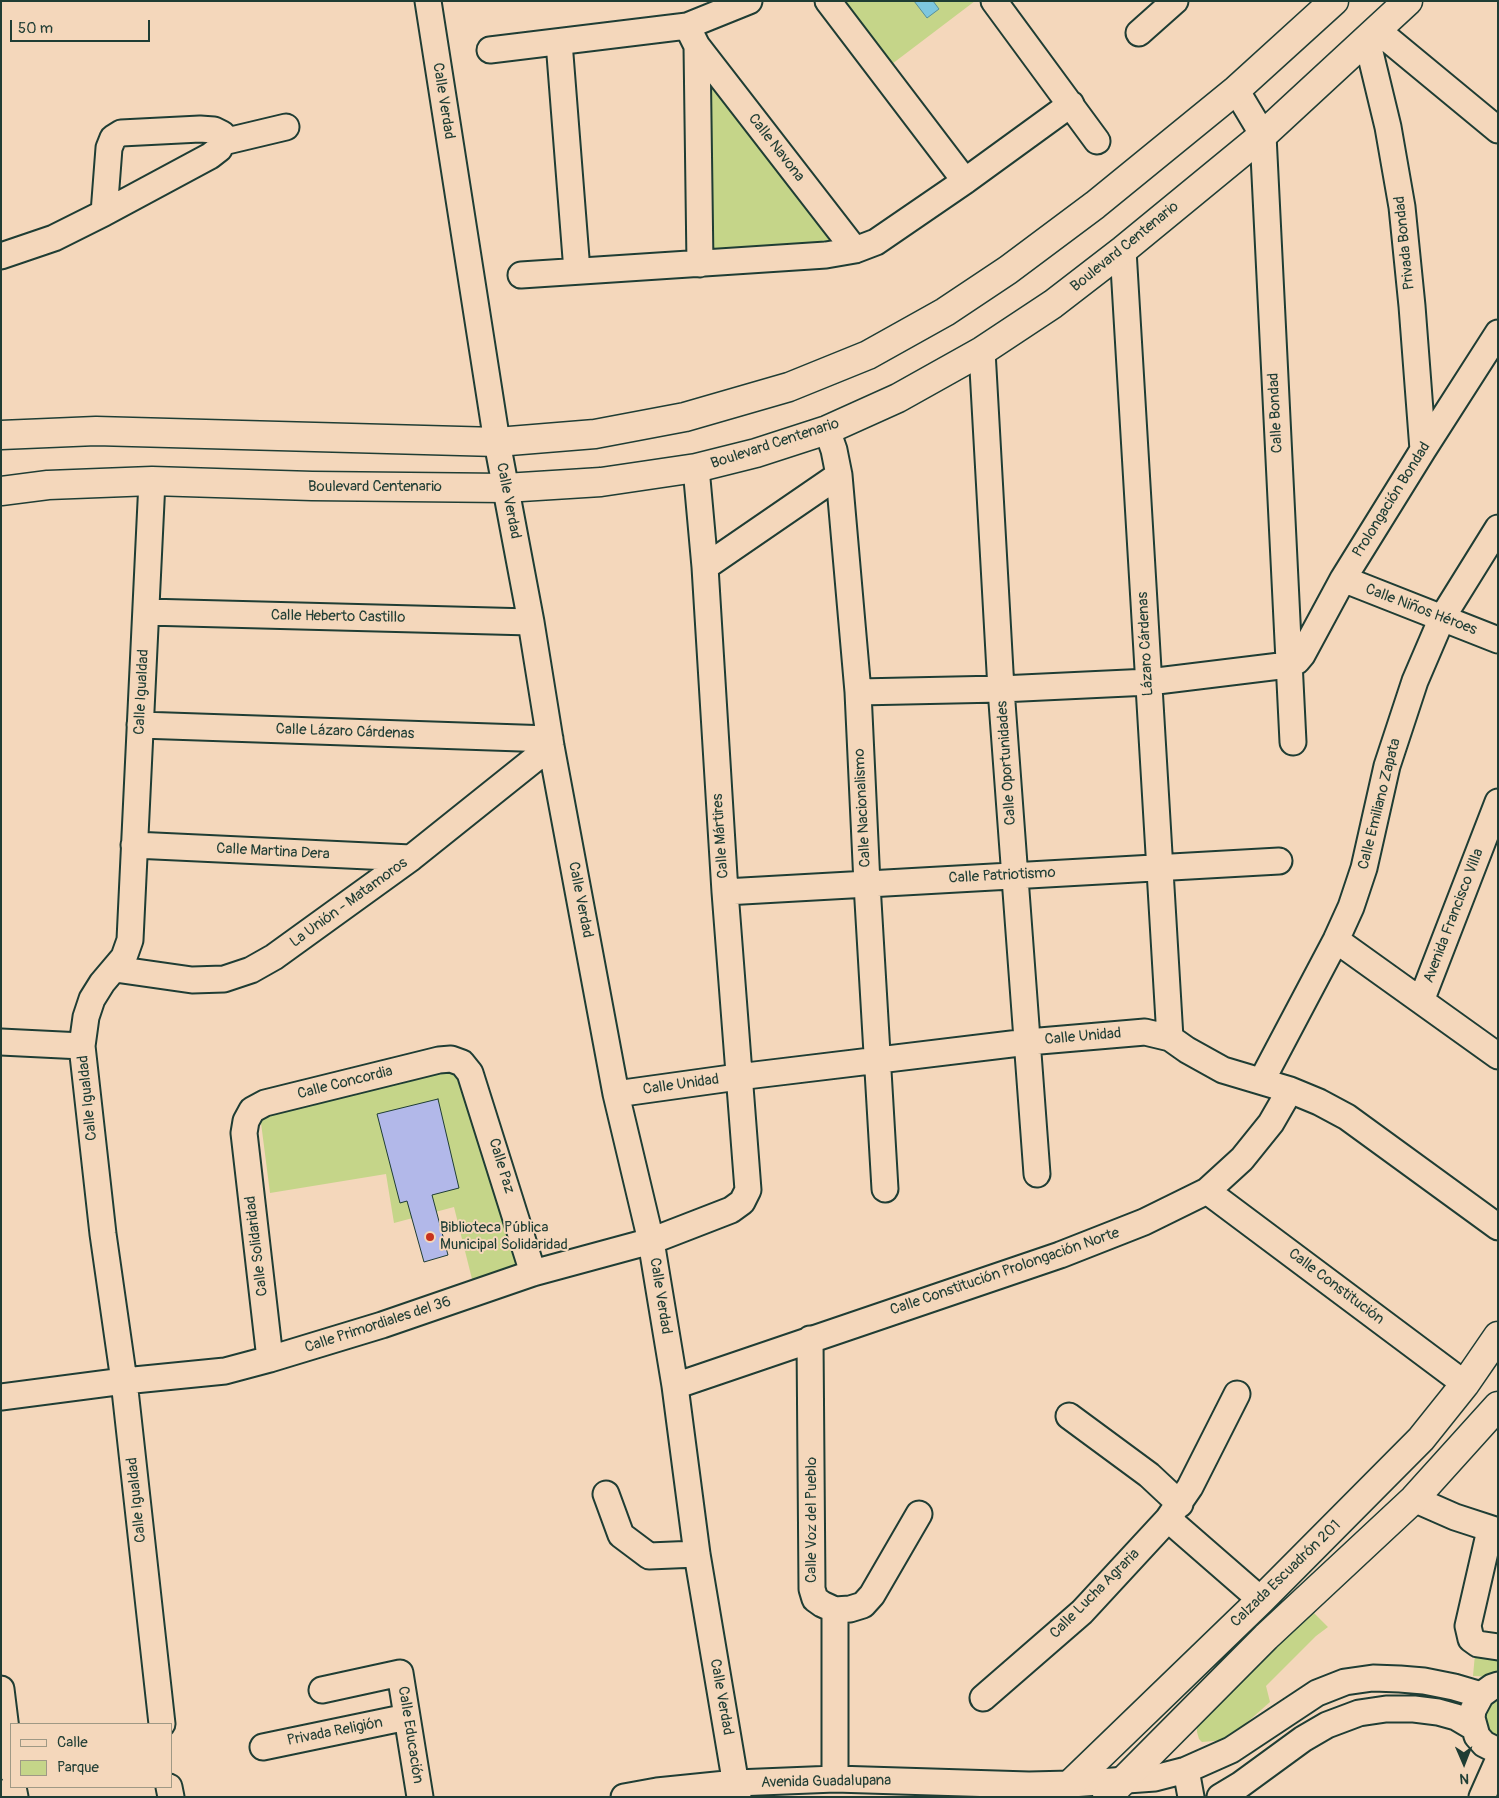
<!DOCTYPE html>
<meta charset="utf-8">
<style>
body{margin:0}
#map{position:relative;width:1499px;height:1798px;overflow:hidden;background:#f4d7bb;font-family:Pangolin,sans-serif}
canvas{display:block}
.frame{position:absolute;inset:0;border:2px solid #1f3d34;pointer-events:none}
.legend{position:absolute;left:10px;top:1723px;width:162px;height:65px;box-sizing:border-box;background:#f4d7bb;border:1px solid #9f9985;margin:0;padding:6px 9px;list-style:none;font-size:15px;color:#1f3d34}
.legend li{display:flex;align-items:center;gap:10px;height:25px}
.legend b{width:25px;border:1px solid #9f9985}
.north{position:absolute;left:1439px;top:1738px;width:50px;height:50px;-webkit-text-stroke:4px #f4d7bb;paint-order:stroke;rotate:179deg;font-size:14px;font-weight:700;line-height:20px;text-align:center;color:#1f3d34}
.north::after{content:'';display:block;margin:auto;width:18px;height:22px;background:#1f3d34;clip-path:polygon(50% 0,100% 100%,50% 72%,0 100%)}
.scale{position:absolute;left:10px;top:20px;width:140px;height:22px;box-sizing:border-box;border:2px solid #1f3d34;border-top:0;padding-left:6px;font-size:15px;line-height:18px;white-space:nowrap;color:#1f3d34;-webkit-text-stroke:4px #f4d7bb;paint-order:stroke}
</style>
<div id="map">
<canvas width="1499" height="1798"></canvas>
<div class="frame"></div>
<ul class="legend">
<li><b style="height:6px;background:#f4d7bb"></b>Calle</li>
<li><b style="height:14px;background:#c5d589"></b>Parque</li>
</ul>
<div class="north">N</div>
<div class="scale">50 m</div>
</div>
<script>
const ctx = document.querySelector('canvas').getContext('2d');
ctx.lineJoin = 'round';
function fill(path, color) { ctx.fillStyle = color; ctx.fill(path, 'evenodd'); }
const poly = rows => new Path2D(rows.map(r => 'M' + r).join(''));
function strokePath(path, color, width, dash) { ctx.strokeStyle = color; ctx.lineWidth = width; ctx.lineCap = dash ? 'butt' : 'round'; ctx.setLineDash(dash || []); ctx.stroke(path); }
function write(font, color, halo, rows, align = 'center') {
  ctx.font = font + ' Pangolin,sans-serif'; ctx.lineWidth = 4; ctx.setLineDash([]); ctx.textBaseline = 'middle'; ctx.strokeStyle = halo; ctx.fillStyle = color; for (const [text, x, y, turn = 0] of rows) {
    ctx.save(); ctx.translate(x, y); ctx.rotate((+turn || 0) * Math.PI / 180); ctx.textAlign = isNaN(turn) ? turn : align; if (halo) ctx.strokeText(text, 0, 0); ctx.fillText(text, 0, 0); ctx.restore();
  }
}
const green = poly([
 [836,1,975,1,888,67],
 [719,87,839,248,706,260,705,91],
 [460,1069,521,1268,473,1283,454,1207,394,1223,386,1174,270,1193,260,1115],
 [1313,1612,1328,1627,1316,1636,1266,1686,1270,1702,1234,1734,1225,1740,1202,1742,1199,1739,1197,1732,1197,1726],
 [1475,1654,1498,1658,1498,1677,1473,1676],
 [1498,1691,1498,1742,1486,1736,1479,1711]
]);
const water = poly([
 [914,1,933,1,939,9,927,18,914,1]
]);
const building = poly([
 [438,1099,459,1188,432,1195,448,1255,424,1262,407,1201,400,1203,377,1114,438,1099]
]);
const minor = poly([
 [428,1,497,442,531,622,551,746,616,1094,651,1241,675,1386,697,1554,738,1797],
 [828,1,965,181],
 [994,1,1097,141],
 [687,26,697,46,855,250],
 [1377,30,1498,130],
 [1139,33,1175,1],
 [1367,40,1388,127,1402,207,1412,306,1423,450],
 [559,42,577,271],
 [697,46,700,264],
 [490,50,687,26,749,1],
 [1236,90,1263,135,1293,742],
 [223,142,286,127],
 [1123,250,1170,1038],
 [1,256,54,238,104,213,210,156,219,149,223,142,222,134,214,130,200,129,121,133,113,138,109,148,104,213],
 [521,275,826,255,855,250,876,242,965,181,1071,104],
 [982,351,1001,689,1037,1174],
 [827,430,834,450,839,475,858,692,867,884,885,1189],
 [152,481,130,940,124,957,102,983,92,999,86,1017,82,1046,103,1234,124,1381,162,1724],
 [705,567,839,475],
 [1343,579,1498,640],
 [146,612,531,622],
 [858,692,1001,689,1149,682,1288,665,1297,661,1302,655,1343,579,1423,450,1498,333],
 [140,725,550,739],
 [134,845,411,858],
 [725,892,1279,861],
 [1336,940,1498,1056],
 [115,969,192,980,224,979,251,970,274,957,411,858,551,746],
 [1421,1001,1498,802],
 [1,1042,82,1046],
 [1262,1080,1336,940,1351,907,1364,868,1387,766,1415,681,1442,618,1498,528],
 [616,1094,738,1077,1028,1042,1145,1032,1170,1038,1187,1050,1223,1070,1290,1090,1319,1102,1347,1117,1498,1227],
 [1207,1191,1465,1384],
 [810,1339,812,1589,815,1599,822,1604,835,1610,850,1609,863,1605,872,1595,919,1514],
 [270,1359,244,1133,246,1121,252,1110,265,1103,439,1060,451,1059,462,1063,470,1073,533,1273],
 [675,1386,1060,1255,1144,1222,1207,1191,1242,1159,1271,1123,1290,1090],
 [1,1397,124,1381,225,1371,270,1359,382,1325,533,1273,651,1241,731,1210,742,1202,748,1190,725,892,705,567,696,468],
 [1069,1416,1149,1475,1180,1504],
 [606,1494,621,1535,649,1556,697,1554],
 [1414,1499,1455,1517,1498,1531],
 [1168,1519,1261,1600],
 [1490,1530,1468,1626,1471,1639,1478,1644,1498,1647],
 [1498,1685,1492,1687,1481,1695,1473,1710,1472,1718,1477,1736,1484,1744,1498,1751],
 [1,1689,11,1770],
 [322,1690,400,1673,420,1797],
 [983,1698,1082,1612,1168,1519,1190,1487,1237,1394],
 [263,1747,407,1717],
 [1186,1770,1191,1797],
 [835,1779,835,1610],
 [13,1787,15,1797],
 [169,1787,171,1797],
 [624,1797,657,1791,736,1783,835,1779,1029,1785,1071,1784,1155,1778,1186,1770,1231,1750,1317,1693,1345,1682,1373,1678,1400,1679,1424,1681,1454,1687,1481,1695],
 [1220,1797,1240,1785,1303,1739,1327,1725,1359,1713,1386,1709,1414,1709,1438,1712,1456,1717,1473,1727],
 [1482,1797,1498,1761]
]);
const major = poly([
 [1,435,96,431,497,442,595,434,685,417,789,387,868,355,945,312,1008,270,1095,205,1236,90,1334,1],
 [1,491,48,485,152,481,312,486,505,488,601,482,696,468,756,453,827,430,898,398,982,351,1053,304,1123,250,1263,135,1408,1],
 [1057,1797,1261,1600,1421,1439,1465,1384,1498,1336],
 [1107,1797,1266,1637,1414,1499,1498,1406]
]);
const markers = [
 [430,1237,5,"#c8321e"]
];
const streetNames = [
 ["Calle Verdad",443,101,81],
 ["Calle Navona",776,148,52],
 ["Privada Bondad",1405,243,-96],
 ["Boulevard Centenario",1125,247,-39],
 ["Calle Bondad",1276,413,-93],
 ["Boulevard Centenario",775,444,-18],
 ["Boulevard Centenario",375,487],
 ["Prolongación Bondad",1392,500,-58],
 ["Calle Verdad",508,501,79],
 ["Calle Niños Héroes",1421,610,21],
 ["Calle Heberto Castillo",338,617,1],
 ["Lázaro Cárdenas",1146,644,-93],
 ["Calle Igualdad",142,692,-87],
 ["Calle Lázaro Cárdenas",345,732,2],
 ["Calle Oportunidades",1007,763,-94],
 ["Calle Emiliano Zapata",1380,804,-76],
 ["Calle Nacionalismo",863,808,-93],
 ["Calle Mártires",721,836,-94],
 ["Calle Martina Dera",273,852,3],
 ["Calle Patriotismo",1002,876,-3],
 ["Calle Verdad",580,900,79],
 ["La Unión - Matamoros",349,903,-36],
 ["Avenida Francisco Villa",1454,916,-69],
 ["Calle Unidad",1083,1037,-5],
 ["Calle Concordia",345,1083,-14],
 ["Calle Unidad",681,1085,-8],
 ["Calle Igualdad",88,1098,-96],
 ["Calle Paz",501,1166,73],
 ["Calle Solidaridad",257,1246,-97],
 ["Calle Constitución Prolongación Norte",1005,1272,-19],
 ["Calle Constitución",1336,1287,37],
 ["Calle Verdad",660,1296,81],
 ["Calle Primordiales del 36",378,1325,-18],
 ["Calle Igualdad",137,1500,-96],
 ["Calle Voz del Pueblo",812,1520,-90],
 ["Calzada Escuadrón 201",1286,1574,-44],
 ["Calle Lucha Agraria",1095,1594,-45],
 ["Calle Verdad",721,1697,80],
 ["Privada Religión",335,1732,-11],
 ["Calle Educación",410,1735,81],
 ["Avenida Guadalupana",826,1782,-1]
];
const poiNames = [
 ["Biblioteca Pública",440,1228],
 ["Municipal Solidaridad",440,1245]
];
fill(green, '#c5d589');
fill(water, '#7ec7de');
strokePath(water, '#58909a', 1);
fill(building, '#b2b8e9');
strokePath(building, '#1f3d34', 1);
strokePath(minor, '#1f3d34', 29);
strokePath(major, '#1f3d34', 31);
strokePath(minor, '#f4d7bb', 25);
strokePath(major, '#f4d7bb', 28);
for (const [x, y, r, color] of markers) { const dot = new Path2D(); dot.arc(x, y, r, 0, 2 * Math.PI); ctx.fillStyle = color; ctx.fill(dot); strokePath(dot, '#f4d7bb', 2); }
write('15px', '#1f3d34', '#f4d7bb', streetNames);
write('15px', '#1f3d34', '#f4d7bb', poiNames, 'left');
</script>
